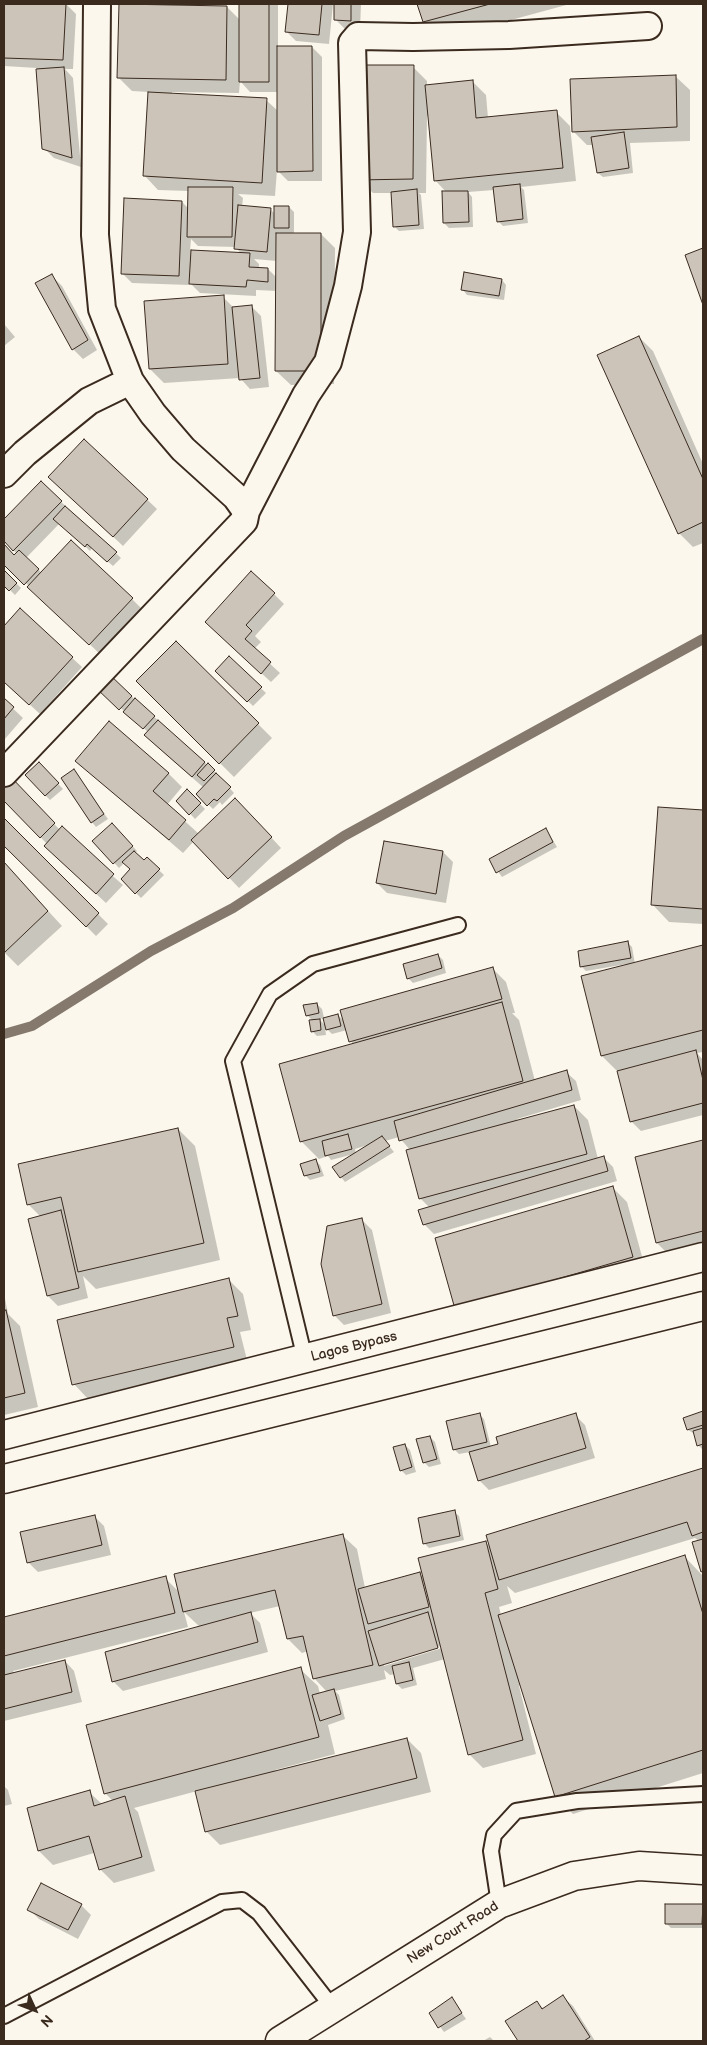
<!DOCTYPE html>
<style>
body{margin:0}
#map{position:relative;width:707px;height:2045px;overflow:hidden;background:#fbf7ec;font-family:"Balsamiq Sans",sans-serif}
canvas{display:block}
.frame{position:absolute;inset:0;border:5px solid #3b2a1e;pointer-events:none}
.north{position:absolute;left:10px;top:1985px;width:50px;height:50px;-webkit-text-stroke:4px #fbf7ec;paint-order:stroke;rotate:133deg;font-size:14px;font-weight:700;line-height:20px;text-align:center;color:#3b2a1e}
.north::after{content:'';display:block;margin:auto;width:18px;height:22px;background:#3b2a1e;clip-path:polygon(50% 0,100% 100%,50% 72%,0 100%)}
</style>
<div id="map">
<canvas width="707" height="2045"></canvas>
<div class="frame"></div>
<div class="north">N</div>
</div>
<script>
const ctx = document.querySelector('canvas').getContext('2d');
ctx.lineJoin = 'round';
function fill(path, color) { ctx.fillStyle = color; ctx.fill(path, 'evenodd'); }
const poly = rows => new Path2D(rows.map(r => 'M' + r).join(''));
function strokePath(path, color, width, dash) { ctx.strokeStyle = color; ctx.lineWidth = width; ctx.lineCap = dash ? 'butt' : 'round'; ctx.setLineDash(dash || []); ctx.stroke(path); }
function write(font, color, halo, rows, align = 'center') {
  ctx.font = font + ' "Balsamiq Sans",sans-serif'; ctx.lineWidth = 4.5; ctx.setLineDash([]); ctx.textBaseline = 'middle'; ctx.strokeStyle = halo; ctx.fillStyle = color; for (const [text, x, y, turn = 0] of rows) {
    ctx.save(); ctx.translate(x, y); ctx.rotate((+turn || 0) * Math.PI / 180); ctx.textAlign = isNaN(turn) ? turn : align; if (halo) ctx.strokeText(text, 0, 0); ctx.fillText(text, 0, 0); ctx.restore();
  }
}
const shadow = poly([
 [4,4,66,4,76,14,73,69,65,69,73,78,81,167,54,158,44,148,37,68,4,66],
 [240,4,278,4,278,47,312,47,322,57,322,181,288,181,277,170,275,196,238,194,243,198,242,207,270,209,275,214,289,207,294,212,294,234,321,234,335,248,334,384,291,385,276,371,277,291,256,290,256,296,200,293,189,282,189,285,132,283,122,273,182,202,189,209,189,191,158,190,144,175,149,92,132,91,118,77,227,7,240,20],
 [240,81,250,92,278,92,278,111,266,100,172,94,172,92,239,93],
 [191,239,198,246,236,247,241,254,190,251],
 [254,259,277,261,277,278,268,269,259,269,259,264],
 [289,4,333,4,329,44,296,41,286,31],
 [336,4,361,4,360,30,345,29,335,19],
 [419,4,570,4,441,39,424,21],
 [413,67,427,81,427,86,472,81,486,95,488,118,556,112,570,126,576,181,521,187,524,190,528,223,503,226,498,221,494,190,468,192,472,197,473,227,449,228,444,223,447,193,435,180,429,116,427,116,426,193,419,193,421,195,424,229,399,231,394,226,392,193,373,193,359,179],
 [675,76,690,90,690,141,630,143,633,173,603,177,598,173,594,145,587,145,573,131],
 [703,249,703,302,686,256],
 [52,276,62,286,97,350,83,359,73,349],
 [502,280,506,285,504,300,467,295,463,290],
 [223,297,234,308,251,306,261,316,269,387,250,389,240,378,164,383,150,369],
 [4,324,15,337,4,346],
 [639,337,653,351,703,464,703,543,693,547,679,533],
 [84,440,157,509,123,546,60,487],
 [41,483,121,558,113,566,92,548,90,551,60,523,26,558,42,573,132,599,146,613,104,658,4,562,4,546,14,557,17,554,4,540,4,521],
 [4,571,21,588,15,595,4,584],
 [274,594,284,604,255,636,261,642,254,649,280,673,271,682,216,632],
 [20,610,82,667,40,714,4,681,4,628],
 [176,642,272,738,234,777,137,681],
 [229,658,266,693,253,706,217,671],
 [108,675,214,771,234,793,222,805,220,802,213,809,197,794,204,788,155,745,148,732,97,687],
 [4,700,23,718,4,740],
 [76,761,168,773,182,787,167,805,199,834,245,809,281,848,239,888,194,841,183,853],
 [39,764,63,789,50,800,26,776],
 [74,771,108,819,96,827,92,822],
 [4,782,19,787,60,830,123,885,106,903,55,856,47,844,4,799],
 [187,791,205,809,195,819,178,801],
 [660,808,703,811,703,924,669,922,652,904],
 [4,820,108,924,96,936,4,844],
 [112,824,137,851,135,853,144,862,147,859,164,875,141,898,122,879,132,869,125,862,119,868,94,841],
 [546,829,557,847,502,877,490,860],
 [443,852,453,862,446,903,387,893,377,883],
 [4,863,62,926,18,966,4,952],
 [627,942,632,947,635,964,703,946,703,1052,697,1053,703,1060,703,1115,641,1131,631,1121,619,1073,602,1056,583,977,628,966,627,964,586,971,582,967],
 [438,955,443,960,446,973,413,983,408,978],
 [492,968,506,982,515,1013,512,1013,519,1020,535,1081,566,1072,576,1081,581,1100,517,1119,518,1121,574,1106,588,1120,598,1159,603,1157,613,1167,617,1181,434,1234,424,1224,430,1208,420,1198,410,1150,399,1137,385,1141,394,1152,345,1182,341,1177,354,1154,331,1160,328,1156,319,1159,302,1142,281,1065,353,1045,347,1030,332,1034,325,1027,326,1035,317,1036,312,1031,313,1021,307,1015,317,1004,322,1009,324,1018,319,1019,326,1026,338,1015,345,1022],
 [368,1145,356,1154,355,1149],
 [178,1129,195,1146,220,1260,96,1289,83,1276,88,1298,58,1306,48,1296,29,1220,41,1217,28,1204],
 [703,1141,703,1249,671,1257,657,1243,636,1158],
 [315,1160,320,1165,324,1176,310,1180,305,1175],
 [613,1188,627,1202,646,1271,470,1322],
 [362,1220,372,1230,391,1313,344,1325,334,1315],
 [229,1280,243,1294,251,1330,240,1332,247,1360,88,1399,74,1384],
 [4,1293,8,1314,20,1326,38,1407,4,1415],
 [703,1412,703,1450,699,1446,695,1434,688,1430,684,1419],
 [479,1414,484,1419,491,1447,575,1415,585,1425,595,1458,489,1490,479,1480,470,1452,459,1454,454,1449],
 [430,1437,435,1442,441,1464,429,1467,424,1462],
 [405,1445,410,1450,416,1472,406,1475,401,1470],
 [703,1469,703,1572,699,1541,695,1538,515,1593,507,1586,512,1603,499,1607,501,1615,684,1556,703,1576,703,1773,573,1814,556,1797,521,1685,519,1686,536,1754,483,1768,469,1754,445,1659,413,1668,417,1685,402,1689,397,1684,395,1674,390,1675,384,1670,386,1679,335,1691,339,1695,345,1719,328,1725,335,1754,275,1770,276,1772,407,1739,421,1753,431,1792,220,1845,206,1831,197,1791,134,1808,138,1812,155,1871,114,1883,100,1869,94,1853,53,1865,39,1851,28,1809,89,1792,102,1804,113,1801,106,1794,300,1669,318,1686,320,1694,327,1692,314,1678,308,1651,302,1653,288,1639,280,1606,250,1613,260,1623,268,1652,123,1691,113,1681,200,1627,184,1612,188,1627,13,1671,14,1673,65,1661,74,1671,82,1702,4,1721,4,1676,6,1675,4,1674,4,1619,165,1578,179,1592,342,1535,357,1549,365,1588,419,1573,425,1579,485,1542,491,1547,487,1536],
 [444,1645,445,1647,384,1666,384,1663],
 [454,1512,459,1516,464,1540,429,1548,424,1543],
 [94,1516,104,1526,111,1555,38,1572,28,1562],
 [4,1786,8,1790,12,1804,4,1806],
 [81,1905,91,1915,78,1939,39,1919,29,1909],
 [702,1906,703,1928,671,1928,666,1923],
 [563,1997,573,2006,595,2041,519,2041,507,2022,536,2002,544,2009],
 [452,1999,466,2019,444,2032,430,2013],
 [490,2037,494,2041,483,2041]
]);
const stream = poly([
 [4,1034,32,1026,151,951,233,908,344,836,703,639]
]);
const building = poly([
 [4,4,66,4,63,60,4,58,4,4],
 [119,4,227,6,226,80,117,78,119,4],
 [239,4,269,4,269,82,239,82,239,4],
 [288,4,322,4,319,35,285,32,288,4],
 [334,4,351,4,351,21,334,20,334,4],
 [417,4,490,4,423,22,417,4],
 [277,46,312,46,313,171,277,172,277,46],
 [359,65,414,65,413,179,357,180,359,65],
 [64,67,72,158,42,149,36,69,64,67],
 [676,75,677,127,572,132,570,79,676,75],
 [473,80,476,118,557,110,563,168,434,181,425,85,473,80],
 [148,92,267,98,262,183,143,176,148,92],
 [624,132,629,168,597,173,591,137,624,132],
 [520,184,523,219,497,222,493,187,520,184],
 [188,187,233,187,232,237,187,237,188,187],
 [417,189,419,225,393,227,391,192,417,189],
 [442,191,468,191,469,222,443,223,442,191],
 [124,198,182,201,179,276,121,274,124,198],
 [238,205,271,208,267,252,234,249,238,205],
 [274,206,289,206,289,228,274,228,274,206],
 [276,233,321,233,321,371,275,371,276,233],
 [703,248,703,305,685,255,703,248],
 [191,250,250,253,249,267,268,268,268,282,247,280,246,287,189,284,191,250],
 [464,272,502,279,499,296,461,290,464,272],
 [52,274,88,340,72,350,35,283,52,274],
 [224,295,228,364,149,369,144,301,224,295],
 [252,305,260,378,239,380,232,307,252,305],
 [639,336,703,479,703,522,678,534,597,355,639,336],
 [84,439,148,499,113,537,48,477,84,439],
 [41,481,62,501,13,551,4,541,4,519,41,481],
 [65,506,117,552,107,562,87,544,85,547,53,519,65,506],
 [71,540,133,598,89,645,27,587,71,540],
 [4,544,14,555,19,550,39,569,24,585,4,565,4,544],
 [4,570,17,583,9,591,4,586,4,570],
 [251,571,275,593,246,625,252,631,245,639,271,662,261,674,205,622,251,571],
 [20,608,73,657,29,705,4,682,4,626,20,608],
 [176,641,259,723,219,764,136,681,176,641],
 [229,656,262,687,247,702,215,671,229,656],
 [108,673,132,696,119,710,95,687,108,673],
 [4,698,14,707,4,719,4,698],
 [135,698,155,716,143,729,123,712,135,698],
 [158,720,205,762,192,777,144,735,158,720],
 [109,721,169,773,153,791,186,820,169,840,75,761,109,721],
 [39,762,59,783,45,796,25,775,39,762],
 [208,763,215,770,204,781,197,775,208,763],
 [74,769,104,814,91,823,61,778,74,769],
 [216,773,231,787,217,801,214,799,207,806,196,794,216,773],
 [9,775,55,823,40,838,4,801,4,780,9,775],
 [187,789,201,803,189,815,176,801,187,789],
 [235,798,272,837,228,879,191,840,235,798],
 [658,807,703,810,703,909,651,905,658,807],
 [4,818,99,913,86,927,4,846,4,818],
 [112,823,133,846,113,864,92,841,112,823],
 [62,826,114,874,96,894,44,846,62,826],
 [546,828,553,842,496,873,489,859,546,828],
 [384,841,443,851,436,894,376,883,384,841],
 [134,851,144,860,147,857,160,869,135,894,121,879,130,869,122,862,134,851],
 [4,862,48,911,4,953,4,862],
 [628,941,631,958,580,967,578,951,628,941],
 [703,945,703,1030,601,1056,581,976,703,945],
 [438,954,442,968,407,979,403,964,438,954],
 [493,967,502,999,349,1042,340,1010,493,967],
 [502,1002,523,1081,300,1142,279,1064,502,1002],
 [317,1003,319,1013,306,1016,303,1005,317,1003],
 [338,1014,341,1026,326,1030,323,1018,338,1014],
 [320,1019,321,1030,311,1032,309,1020,320,1019],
 [696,1050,703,1080,703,1103,630,1122,617,1071,696,1050],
 [567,1070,572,1090,399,1141,394,1121,567,1070],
 [574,1105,587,1154,419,1199,406,1150,574,1105],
 [178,1128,204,1243,78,1272,61,1197,27,1205,18,1164,178,1128],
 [348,1134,352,1149,325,1156,322,1141,348,1134],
 [382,1136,390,1146,340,1178,332,1167,382,1136],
 [703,1140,703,1231,656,1243,635,1157,703,1140],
 [604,1156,608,1171,423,1225,418,1210,604,1156],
 [316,1159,320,1172,304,1176,300,1164,316,1159],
 [613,1186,633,1257,455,1309,435,1238,613,1186],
 [61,1210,79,1288,47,1296,28,1219,61,1210],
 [362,1218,382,1304,333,1316,321,1264,327,1226,362,1218],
 [229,1278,238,1316,227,1318,234,1347,72,1385,57,1320,229,1278],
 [6,1310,25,1393,4,1398,4,1311,6,1310],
 [703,1411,703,1425,687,1430,683,1418,703,1411],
 [480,1413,487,1442,453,1450,446,1421,480,1413],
 [576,1413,586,1448,478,1481,469,1452,498,1444,496,1437,576,1413],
 [703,1428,703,1444,697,1446,693,1431,703,1428],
 [430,1436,437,1459,423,1463,416,1439,430,1436],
 [405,1444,412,1467,400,1471,393,1447,405,1444],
 [703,1468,703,1532,692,1536,687,1522,499,1580,486,1535,703,1468],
 [455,1510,460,1536,423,1544,418,1518,455,1510],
 [95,1515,102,1545,27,1563,20,1532,95,1515],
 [343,1534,373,1665,313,1679,303,1636,287,1639,275,1590,183,1612,174,1574,343,1534],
 [703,1539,703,1571,701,1572,692,1542,703,1539],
 [486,1541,498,1589,485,1593,523,1740,468,1755,418,1558,486,1541],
 [685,1555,703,1614,703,1750,555,1797,498,1615,685,1555],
 [420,1572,429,1607,368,1624,358,1589,420,1572],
 [166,1576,175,1613,4,1656,4,1617,166,1576],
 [251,1612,258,1642,112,1682,105,1652,251,1612],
 [428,1612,438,1648,379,1666,368,1631,428,1612],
 [65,1660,72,1692,4,1709,4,1675,65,1660],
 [409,1662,413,1680,396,1684,392,1666,409,1662],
 [301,1667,319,1737,104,1794,86,1725,301,1667],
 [334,1689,341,1714,320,1721,312,1695,334,1689],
 [407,1738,417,1778,205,1832,195,1791,407,1738],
 [90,1790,94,1806,125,1796,142,1857,99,1870,89,1836,38,1851,27,1808,90,1790],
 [41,1883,82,1904,68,1930,27,1910,41,1883],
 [665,1904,703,1904,702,1924,665,1924,665,1904],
 [563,1995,590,2037,584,2041,518,2041,505,2021,537,2001,542,2009,563,1995],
 [452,1997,462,2013,438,2028,429,2013,452,1997]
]);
const service = poly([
 [305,1359,233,1061,270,994,313,964,458,925],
 [499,1904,491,1851,494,1835,516,1811,577,1801,703,1794],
 [4,2016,222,1902,242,1900,259,1913,333,2008]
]);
const minor = poly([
 [97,4,95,235,102,309,130,381,153,414,183,449,236,497,246,511],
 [4,474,25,453,89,401,130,381],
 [4,773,244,521,246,511,306,395,328,362,348,286,357,232,352,43,358,36,413,37,509,35,648,26]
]);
const tertiary = poly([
 [280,2041,499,1904,574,1876,639,1866,703,1870]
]);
const secondary = poly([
 [4,1435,703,1257],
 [4,1479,703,1306]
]);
const streetNames = [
 ["Lagos Bypass",354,1347,-14],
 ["New Court Road",453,1933,-32]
];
fill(shadow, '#0003');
strokePath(stream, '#85796d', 10);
fill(building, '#ccc4b9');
strokePath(building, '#3b2a1e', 1);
strokePath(service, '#3b2a1e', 18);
strokePath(minor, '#3b2a1e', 30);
strokePath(tertiary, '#3b2a1e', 31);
strokePath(secondary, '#3b2a1e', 31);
strokePath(service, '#fbf7ec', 14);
strokePath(minor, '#fbf7ec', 26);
strokePath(tertiary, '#fbf7ec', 28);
strokePath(secondary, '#fbf7ec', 28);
write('14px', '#3b2a1e', '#fbf7ec', streetNames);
</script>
